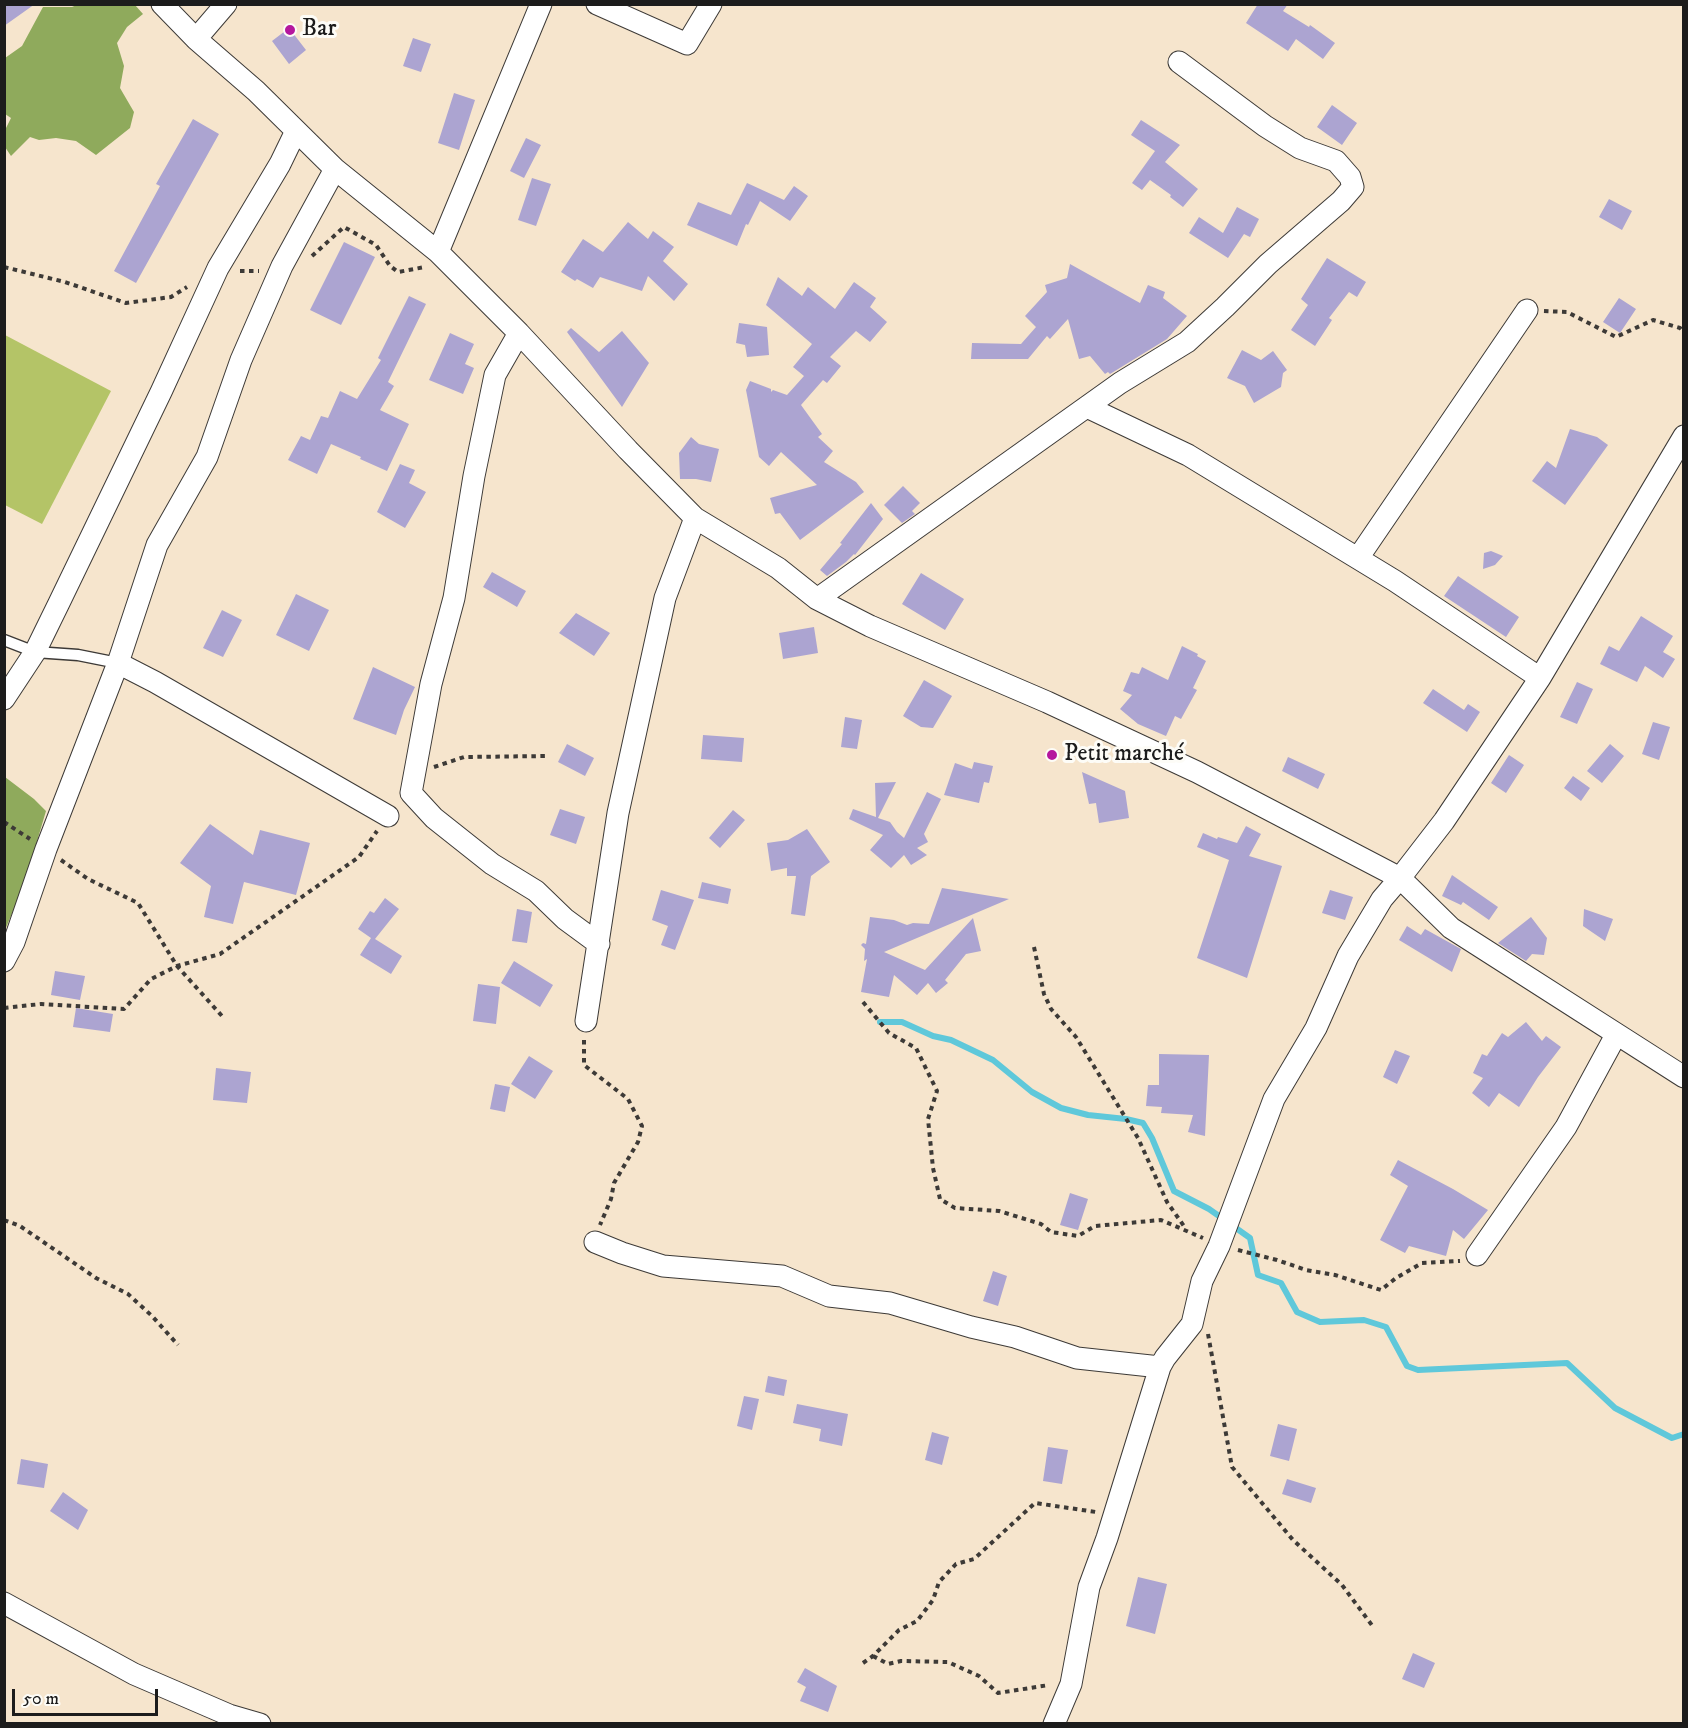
<!DOCTYPE html>
<meta charset="utf-8">
<style>
body{margin:0}
#map{position:relative;width:1688px;height:1728px;overflow:hidden;background:#f6e5cd;font-family:"IM FELL DW Pica",serif}
canvas{display:block}
.frame{position:absolute;inset:0;border:6px solid #1c1c1c;pointer-events:none}
.scale{position:absolute;left:12px;top:1689px;width:146px;height:27px;box-sizing:border-box;border:3px solid #1c1c1c;border-top:0;padding-left:8px;font-size:18px;line-height:21px;white-space:nowrap;color:#1c1c1c;-webkit-text-stroke:4px #fdfcf7;paint-order:stroke}
</style>
<div id="map">
<canvas width="1688" height="1728"></canvas>
<div class="frame"></div>
<div class="scale">50 m</div>
</div>
<script>
const ctx = document.querySelector('canvas').getContext('2d');
ctx.lineJoin = 'round';
function fill(path, color) { ctx.fillStyle = color; ctx.fill(path, 'evenodd'); }
const poly = rows => new Path2D(rows.map(r => 'M' + r).join(''));
function strokePath(path, color, width, dash) { ctx.strokeStyle = color; ctx.lineWidth = width; ctx.lineCap = dash ? 'butt' : 'round'; ctx.setLineDash(dash || []); ctx.stroke(path); }
function write(font, color, halo, rows, align = 'center') {
  ctx.font = font + ' "IM FELL DW Pica",serif'; ctx.lineWidth = 6; ctx.setLineDash([]); ctx.textBaseline = 'middle'; ctx.strokeStyle = halo; ctx.fillStyle = color; for (const [text, x, y, turn = 0] of rows) {
    ctx.save(); ctx.translate(x, y); ctx.rotate((+turn || 0) * Math.PI / 180); ctx.textAlign = isNaN(turn) ? turn : align; if (halo) ctx.strokeText(text, 0, 0); ctx.fillText(text, 0, 0); ctx.restore();
  }
}
const green = poly([
 [5,335,111,391,42,524,5,505]
]);
const forest = poly([
 [79,4,135,5,143,14,127,27,117,43,124,66,120,88,134,112,130,128,96,155,76,141,56,138,39,140,30,137,11,156,5,147,5,130,11,118,5,114,5,58,22,46,43,7,72,7],
 [5,777,34,799,46,811,24,885,5,930]
]);
const stream = poly([
 [880,1022,902,1022,933,1036,951,1040,993,1060,1032,1092,1061,1108,1088,1115,1126,1119,1143,1123,1152,1138,1174,1191,1209,1209,1250,1238,1258,1275,1281,1283,1297,1312,1320,1322,1364,1320,1386,1327,1407,1366,1418,1370,1567,1363,1615,1408,1672,1438,1684,1434]
]);
const building = poly([
 [4,4,35,4,4,26],
 [1258,4,1288,4,1283,11,1309,27,1310,25,1335,43,1323,59,1296,39,1288,51,1246,23],
 [289,28,306,50,289,64,272,41],
 [413,38,431,44,421,72,403,66],
 [454,93,475,100,459,150,438,143],
 [1332,105,1357,123,1342,145,1317,127],
 [193,119,219,134,136,283,114,271,160,186,156,184],
 [1141,120,1180,145,1165,162,1198,189,1183,207,1170,197,1171,195,1150,180,1142,190,1132,183,1155,151,1131,135],
 [526,138,541,145,524,178,510,171],
 [532,178,551,184,536,226,518,220],
 [747,183,784,200,794,186,808,196,790,221,760,201,748,225,746,224,737,246,687,225,698,202,731,215],
 [1609,199,1632,211,1622,230,1599,217],
 [1237,207,1259,219,1250,237,1244,234,1228,258,1189,233,1199,217,1223,233],
 [628,222,648,239,653,231,674,247,663,261,688,284,674,301,648,276,642,291,600,277,593,288,577,279,575,281,561,272,583,239,603,252],
 [344,242,375,257,341,325,310,310],
 [1327,258,1366,282,1357,297,1349,292,1329,318,1332,320,1315,346,1291,330,1308,305,1301,299],
 [1070,264,1140,303,1148,285,1165,292,1163,298,1187,316,1167,339,1110,374,1108,372,1105,374,1090,356,1079,359,1068,319,1050,339,1047,336,1028,359,971,359,972,343,1021,344,1036,327,1025,316,1047,292,1045,285,1067,278],
 [778,277,802,296,808,287,835,309,854,282,876,298,870,307,887,322,870,342,856,331,830,357,841,366,827,383,823,380,801,405,822,434,818,437,833,451,824,462,856,482,864,492,800,540,780,513,775,514,770,498,817,485,781,452,769,466,759,457,746,390,750,381,771,389,771,392,773,390,787,395,804,376,793,367,812,344,766,305],
 [409,296,426,304,388,382,394,386,380,410,409,424,387,471,360,459,361,457,331,444,317,474,288,460,301,436,310,440,321,416,328,418,340,391,357,399,381,360,378,358],
 [1619,298,1636,309,1620,333,1603,322],
 [739,323,767,327,769,355,747,357,745,345,736,343],
 [571,328,599,352,622,331,649,363,622,407,567,332],
 [450,333,474,344,465,364,474,368,463,394,429,380],
 [1242,350,1261,360,1273,351,1287,370,1283,373,1281,387,1254,403,1245,386,1227,378],
 [1570,429,1597,437,1608,445,1565,505,1532,481,1547,461,1556,468],
 [691,437,699,444,719,449,711,482,696,479,680,479,679,453],
 [400,464,415,470,409,483,426,492,405,528,377,512],
 [903,486,920,503,912,511,915,514,902,523,884,505],
 [871,503,883,519,855,555,854,554,846,562,827,576,820,570,842,544,840,543],
 [1491,551,1503,556,1495,565,1483,569,1484,553],
 [492,572,526,591,517,607,483,587],
 [921,573,964,599,945,630,902,604],
 [1458,576,1519,617,1506,637,1444,596],
 [296,594,329,610,309,651,276,635],
 [222,610,242,620,223,657,203,648],
 [576,613,610,633,594,656,559,633],
 [1641,616,1673,636,1663,652,1675,659,1663,678,1645,666,1637,682,1600,664,1609,646,1619,651],
 [814,627,818,653,783,659,779,633],
 [1182,646,1198,654,1197,656,1206,661,1193,688,1197,690,1181,719,1175,716,1166,736,1138,724,1120,709,1132,695,1123,691,1131,672,1139,674,1142,667,1168,680],
 [373,667,415,687,404,710,396,735,353,719],
 [924,680,952,696,933,728,921,727,903,716],
 [1577,682,1593,689,1577,724,1560,717],
 [1433,689,1464,710,1468,704,1480,712,1467,732,1423,703],
 [845,717,862,720,857,749,841,747],
 [1653,722,1670,727,1659,760,1642,754],
 [703,735,744,738,742,762,701,759],
 [567,744,594,758,585,776,558,762],
 [1610,744,1624,756,1602,783,1587,771],
 [1509,755,1524,765,1506,793,1491,783],
 [1288,757,1325,774,1318,789,1282,771],
 [974,762,993,766,989,783,984,782,979,803,944,795,955,763,972,769],
 [1082,772,1125,791,1129,818,1099,823,1096,803,1089,804],
 [1573,776,1590,788,1581,801,1564,788],
 [896,782,878,818,890,822,897,832,904,838,927,792,941,799,924,834,928,842,917,848,927,855,911,865,904,855,891,868,870,850,883,835,849,819,853,809,876,817,875,783],
 [560,809,585,817,576,844,550,835],
 [733,810,745,820,720,848,709,838],
 [210,824,253,855,260,830,310,843,296,895,244,882,233,924,204,917,211,886,180,863],
 [1246,826,1261,834,1249,856,1282,866,1247,978,1197,958,1229,860,1197,847,1203,833,1217,839,1218,837,1237,843],
 [807,829,830,862,811,876,805,916,791,914,796,876,787,876,787,868,771,871,767,843,788,840],
 [1452,875,1498,907,1489,920,1463,902,1461,905,1442,896],
 [702,882,731,889,728,904,698,898],
 [942,888,1009,899,884,952,925,970,973,918,981,951,966,954,945,980,948,983,936,993,928,983,917,995,894,975,889,997,861,992,867,959,864,961,865,949,861,945,863,943,866,944,870,917,894,920,907,925,913,923,929,924],
 [661,890,694,900,675,950,661,945,668,926,652,920],
 [1330,890,1353,897,1345,920,1322,913],
 [385,898,399,909,375,939,402,956,391,974,360,955,371,938,358,929,370,911,374,913],
 [517,909,532,912,527,943,512,941],
 [1584,909,1613,919,1605,941,1583,926],
 [1531,917,1547,938,1544,955,1532,954,1526,961,1498,943],
 [1407,926,1421,935,1425,929,1461,949,1452,972,1399,940],
 [514,961,553,985,540,1007,501,983],
 [55,971,85,976,80,1000,51,995],
 [478,984,500,987,496,1024,473,1021],
 [76,1008,113,1014,110,1032,73,1027],
 [1526,1022,1542,1041,1546,1036,1561,1047,1538,1077,1519,1107,1499,1093,1489,1107,1472,1093,1483,1078,1473,1073,1482,1054,1487,1056,1502,1033,1508,1037],
 [1395,1050,1410,1056,1397,1084,1383,1077],
 [1159,1054,1209,1055,1205,1136,1188,1132,1193,1115,1161,1113,1162,1107,1146,1106,1148,1085,1159,1085],
 [529,1056,553,1071,535,1099,511,1084],
 [216,1068,251,1072,247,1103,213,1100],
 [495,1084,510,1087,505,1112,490,1109],
 [1398,1160,1453,1189,1488,1210,1464,1239,1453,1230,1446,1256,1409,1246,1405,1253,1380,1240,1408,1186,1390,1175],
 [1070,1193,1088,1199,1078,1230,1060,1225],
 [993,1271,1007,1276,998,1306,983,1301],
 [768,1376,787,1380,784,1396,765,1392],
 [744,1396,759,1399,752,1430,737,1426],
 [797,1404,848,1414,842,1446,819,1441,821,1429,793,1423],
 [1278,1424,1297,1429,1289,1461,1270,1456],
 [932,1432,949,1437,942,1465,925,1460],
 [1048,1447,1068,1450,1062,1484,1043,1481],
 [21,1459,48,1464,44,1488,17,1484],
 [1287,1479,1316,1488,1311,1503,1282,1494],
 [63,1492,88,1510,78,1530,50,1511],
 [1138,1577,1167,1584,1155,1634,1126,1626],
 [1413,1653,1435,1663,1424,1688,1402,1679],
 [805,1668,837,1686,828,1712,800,1701,806,1687,797,1682]
]);
const path = poly([
 [312,256,344,227,376,245,390,266,398,272,425,267],
 [4,267,65,282,126,303,171,297,187,287],
 [240,271,259,271],
 [1544,311,1567,312,1616,337,1653,320,1680,328,1684,332],
 [434,767,464,757,548,756],
 [4,822,30,839],
 [61,860,88,879,138,903,177,966,222,1016],
 [1034,947,1044,994,1051,1009,1076,1037,1138,1138,1167,1202,1186,1229],
 [863,1002,889,1033,916,1048,937,1091,928,1119,933,1168,940,1199,955,1208,999,1211,1041,1224,1051,1232,1078,1236,1095,1226,1161,1220,1203,1238],
 [4,1008,41,1004,124,1009,151,979,177,966,220,954,359,857,377,831],
 [584,1040,584,1065,628,1099,642,1126,638,1142,614,1183,611,1199,600,1225],
 [4,1220,20,1226,96,1278,128,1294,152,1316,178,1345],
 [1238,1250,1277,1260,1306,1270,1335,1275,1381,1290,1396,1278,1422,1263,1460,1261],
 [1208,1334,1232,1467,1293,1540,1342,1585,1374,1628],
 [873,1656,888,1664,901,1661,948,1662,979,1676,998,1693,1049,1685],
 [863,1663,873,1656,899,1630,917,1621,933,1600,939,1582,956,1564,974,1559,1035,1503,1096,1512]
]);
const lane = poly([
 [4,640,35,652,78,655,118,663]
]);
const street = poly([
 [162,4,196,39,256,91,335,169,438,252,519,333,628,450,695,518,778,568,817,599,870,626,1047,702,1197,772,1400,878,1444,821,1540,678,1684,436],
 [597,4,687,44,711,4],
 [196,39,226,4],
 [438,252,541,4],
 [519,333,495,375,474,476,454,598,431,684,411,793,434,818,492,864,536,891,565,919,599,944],
 [1087,407,1188,455,1395,581,1540,678],
 [1358,558,1527,310],
 [817,599,1120,383,1187,342,1225,307,1268,264,1341,201,1353,187,1350,177,1336,161,1300,148,1265,126,1179,62],
 [118,663,155,682,388,816],
 [4,699,35,652,59,603,161,392,218,268,280,164,296,131],
 [4,961,14,942,46,849,118,663,157,545,207,457,241,360,282,266,335,169],
 [586,1021,618,813,665,598,695,518],
 [595,1242,622,1253,663,1266,782,1276,829,1296,890,1303,971,1327,1015,1337,1077,1358,1160,1367],
 [1477,1255,1566,1127,1616,1035],
 [4,1603,134,1674,229,1715,260,1724],
 [1054,1724,1071,1684,1089,1587,1107,1538,1160,1367,1165,1358,1192,1324,1202,1281,1219,1246,1274,1099,1316,1028,1348,956,1382,899,1400,878,1451,928,1684,1077]
]);
const markers = [
 [290,30,6,"#b5179e"],
 [1052,755,6,"#b5179e"]
];
const poiNames = [
 ["Bar",302,30],
 ["Petit marché",1064,755]
];
fill(green, '#b4c467');
fill(forest, '#8faa5c');
strokePath(stream, '#5fc8da', 6);
fill(building, '#aca4d1');
strokePath(lane, '#3d3a37', 13);
strokePath(street, '#3d3a37', 23);
strokePath(path, '#3d3a37', 4, [4.5, 4.5]);
strokePath(lane, '#fff', 10);
strokePath(street, '#fff', 21);
for (const [x, y, r, color] of markers) { const dot = new Path2D(); dot.arc(x, y, r, 0, 2 * Math.PI); ctx.fillStyle = color; ctx.fill(dot); strokePath(dot, '#fdfcf7', 2); }
write('24px', '#1c1c1c', '#fdfcf7', poiNames, 'left');
</script>
